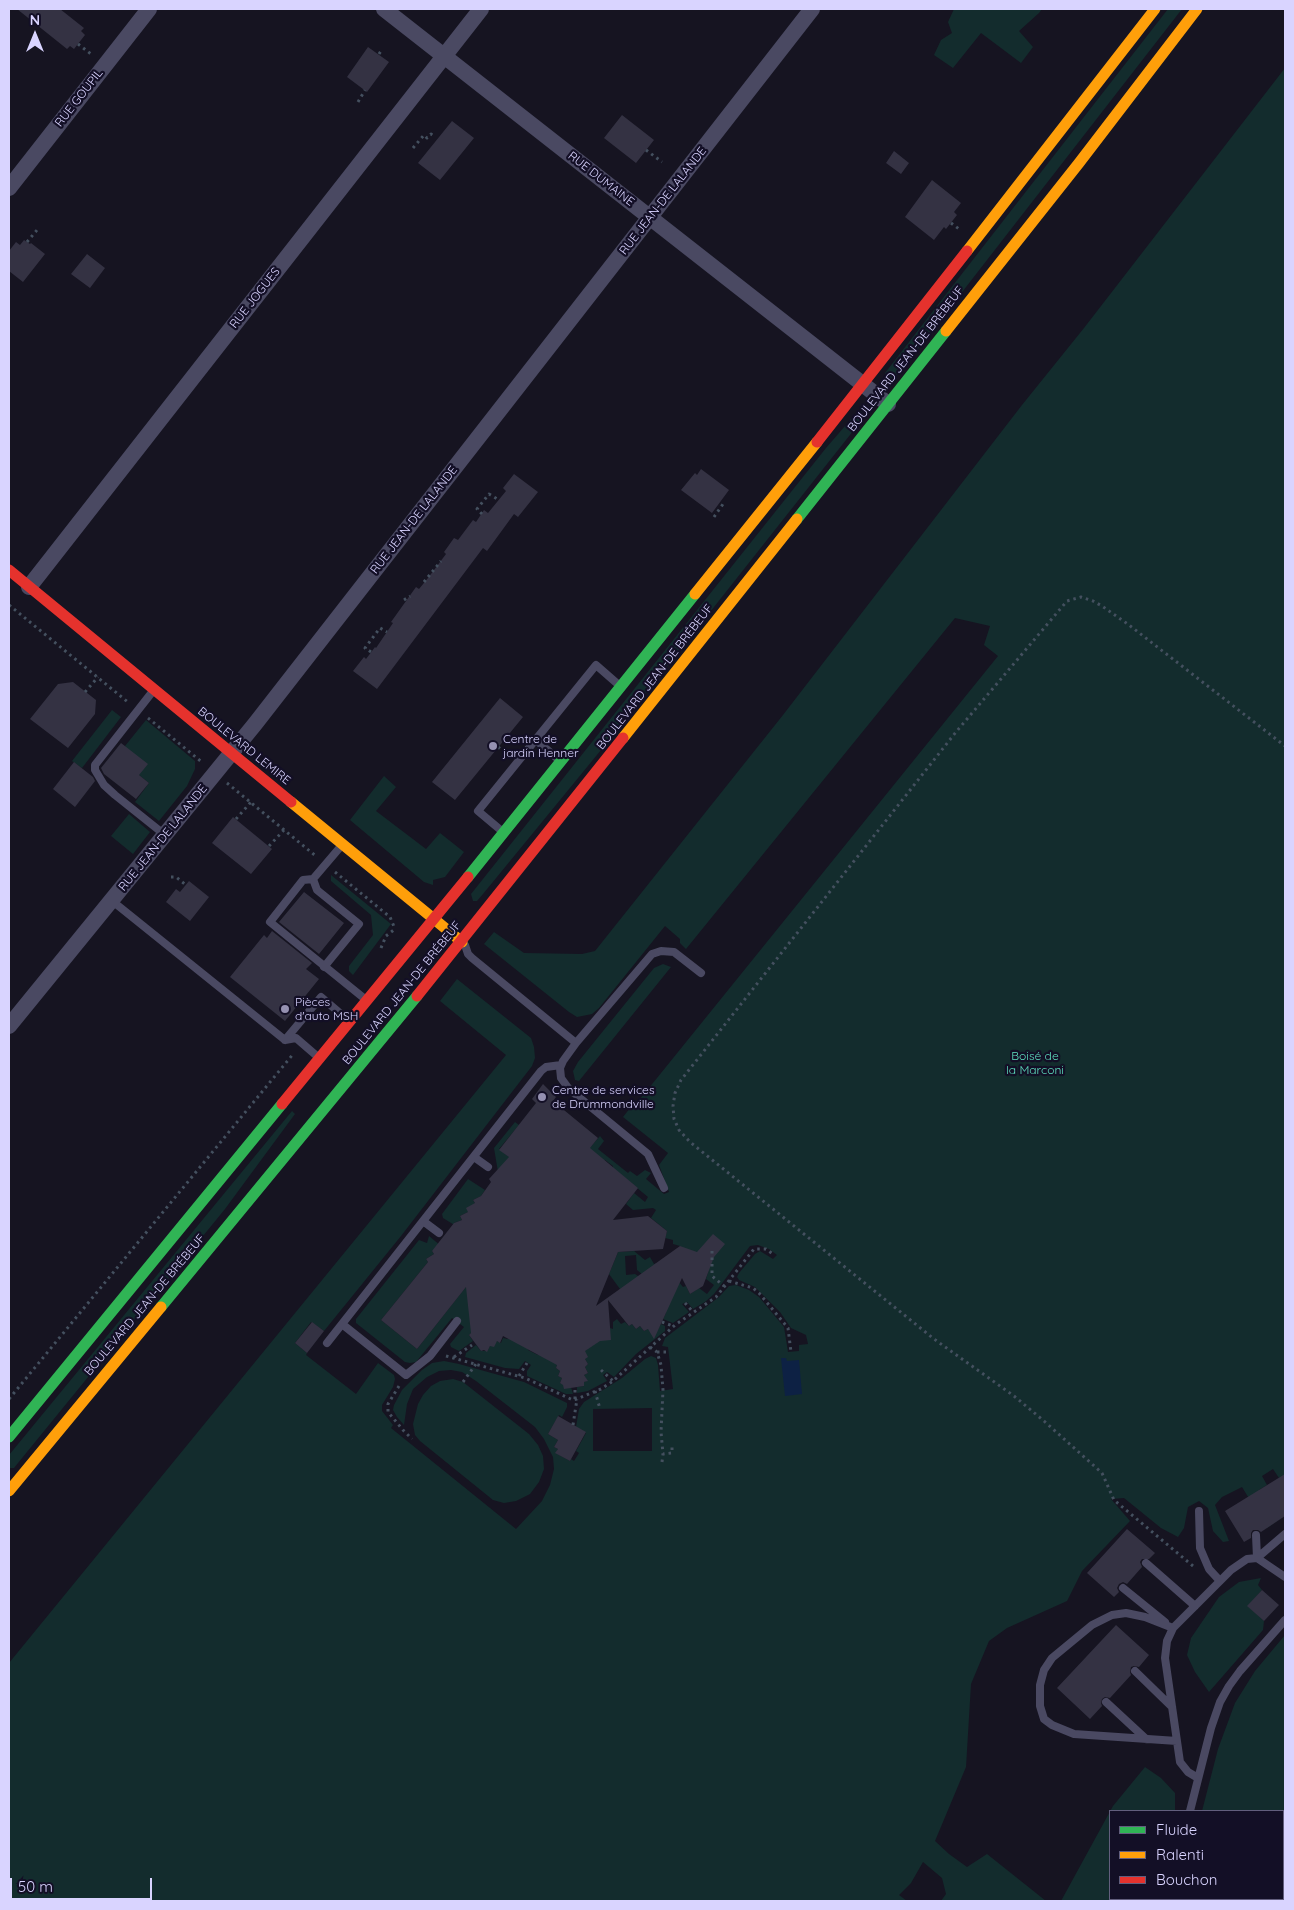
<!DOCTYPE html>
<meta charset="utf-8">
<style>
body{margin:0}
#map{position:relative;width:1294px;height:1910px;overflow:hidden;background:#161421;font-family:Quicksand,sans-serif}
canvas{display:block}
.frame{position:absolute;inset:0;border:10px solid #d9d4ff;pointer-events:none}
.legend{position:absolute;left:1109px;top:1810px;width:175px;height:90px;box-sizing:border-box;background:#130f26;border:1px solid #625e7d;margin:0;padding:6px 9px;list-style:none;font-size:15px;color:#d9d4ff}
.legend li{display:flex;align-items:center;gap:10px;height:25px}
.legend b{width:25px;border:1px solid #625e7d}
.north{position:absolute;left:10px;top:10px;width:50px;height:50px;-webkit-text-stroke:4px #130f26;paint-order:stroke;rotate:0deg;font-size:14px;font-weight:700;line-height:20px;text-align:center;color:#d9d4ff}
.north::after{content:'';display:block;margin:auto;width:18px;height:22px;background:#d9d4ff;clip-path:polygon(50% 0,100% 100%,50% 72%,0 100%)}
.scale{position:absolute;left:10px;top:1878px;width:142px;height:22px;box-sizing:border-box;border:2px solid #d9d4ff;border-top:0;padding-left:6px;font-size:15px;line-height:18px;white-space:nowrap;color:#d9d4ff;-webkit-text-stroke:4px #130f26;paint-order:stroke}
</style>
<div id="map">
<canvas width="1294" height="1910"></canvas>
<div class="frame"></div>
<ul class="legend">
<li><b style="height:6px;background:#30b455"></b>Fluide</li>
<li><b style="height:6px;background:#ff9f0a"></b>Ralenti</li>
<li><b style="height:6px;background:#e5322d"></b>Bouchon</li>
</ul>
<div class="north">N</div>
<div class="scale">50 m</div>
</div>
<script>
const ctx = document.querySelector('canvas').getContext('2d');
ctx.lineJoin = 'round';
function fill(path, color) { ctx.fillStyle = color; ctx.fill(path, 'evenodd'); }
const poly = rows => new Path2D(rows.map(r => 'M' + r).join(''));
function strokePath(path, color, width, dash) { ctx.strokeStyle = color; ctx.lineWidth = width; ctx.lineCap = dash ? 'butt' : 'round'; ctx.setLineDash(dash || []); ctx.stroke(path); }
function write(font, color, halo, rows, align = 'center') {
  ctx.font = font + ' Quicksand,sans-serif'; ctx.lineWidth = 4.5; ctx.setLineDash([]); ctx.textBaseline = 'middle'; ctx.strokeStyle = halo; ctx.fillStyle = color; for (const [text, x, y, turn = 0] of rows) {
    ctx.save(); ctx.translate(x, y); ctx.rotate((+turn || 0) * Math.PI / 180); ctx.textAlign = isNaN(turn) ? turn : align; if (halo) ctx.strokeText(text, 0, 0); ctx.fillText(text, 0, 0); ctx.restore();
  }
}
const green = poly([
 [954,9,1042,9,1039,13,1019,31,1033,47,1021,63,981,33,953,68,934,55,941,40,952,33,948,22],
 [1168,9,1182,9,900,372,892,379,889,380,885,378,885,373,954,284],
 [1285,68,1285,1482,1282,1476,1279,1478,1273,1469,1262,1476,1267,1485,1259,1490,1277,1521,1267,1528,1242,1487,1222,1497,1215,1505,1229,1541,1223,1542,1213,1531,1208,1508,1199,1501,1188,1507,1184,1528,1178,1537,1161,1528,1124,1498,1111,1499,1130,1521,1082,1571,1067,1601,1007,1628,989,1641,971,1684,966,1767,935,1841,949,1854,967,1867,987,1854,1046,1901,941,1901,946,1894,942,1878,923,1862,911,1883,899,1895,907,1901,9,1901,9,1663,506,1055,440,1001,457,979,531,1038,534,1047,535,1058,532,1066,401,1236,324,1331,311,1322,295,1343,307,1353,306,1355,356,1394,378,1363,394,1375,395,1379,393,1387,382,1405,382,1411,393,1425,391,1428,516,1529,542,1501,550,1485,554,1469,553,1457,544,1439,535,1427,476,1381,462,1372,451,1370,439,1371,427,1377,413,1389,407,1404,404,1425,397,1417,393,1410,394,1405,402,1390,422,1370,432,1363,444,1361,459,1364,524,1382,567,1403,567,1407,562,1417,559,1415,548,1434,558,1440,554,1447,558,1449,556,1453,570,1461,571,1459,574,1461,579,1453,576,1451,586,1433,576,1427,579,1409,584,1402,622,1378,645,1359,651,1356,656,1358,658,1365,660,1391,673,1389,668,1347,662,1346,665,1338,719,1297,729,1286,736,1285,749,1290,759,1297,784,1327,788,1352,799,1351,799,1345,808,1344,806,1335,791,1328,780,1312,755,1287,739,1280,737,1277,739,1273,755,1254,760,1251,773,1259,777,1255,769,1249,758,1245,750,1246,714,1294,705,1302,693,1309,687,1302,682,1304,689,1312,673,1323,663,1319,666,1313,628,1288,620,1289,609,1274,618,1252,634,1251,645,1260,650,1257,654,1264,657,1263,678,1281,683,1287,686,1286,690,1294,699,1288,707,1294,714,1285,706,1279,709,1269,680,1246,673,1244,673,1240,665,1238,667,1231,651,1218,656,1210,653,1208,633,1210,626,1204,634,1193,645,1202,648,1197,613,1168,613,1166,605,1160,601,1162,587,1151,600,1136,604,1141,598,1149,628,1173,630,1171,637,1176,645,1170,651,1173,646,1179,664,1194,669,1192,659,1165,668,1153,623,1117,634,1103,636,1104,998,656,984,645,990,626,955,618,686,949,680,943,680,939,665,926,599,1008,592,1014,577,1017,569,1012,484,944,494,932,524,953,582,954,595,951,783,715,1022,405,1084,328],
 [636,1255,637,1270,643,1275,638,1276,635,1274,626,1275,625,1256],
 [652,1408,652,1451,593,1451,593,1409],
 [858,411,862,411,864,415,861,421,601,750,483,894,477,901,473,901,471,894,826,448],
 [112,710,121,717,82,768,72,761],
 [146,720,195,761,195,769,187,786,159,821,135,802,149,783,139,775,125,746],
 [384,776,396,787,376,811,426,849,440,833,464,852,445,877,433,880,433,885,424,882,350,820],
 [129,814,150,832,133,854,111,836],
 [331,875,391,924,353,975,349,971,349,966,373,935,371,915,331,881],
 [663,964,671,967,579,1081,575,1080,573,1071,578,1062,654,968],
 [292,1111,295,1114,225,1209,18,1463,14,1468,9,1468,9,1455],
 [515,1122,519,1125,499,1149,512,1159,498,1172,494,1148],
 [468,1179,485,1190,481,1196,473,1200,475,1203,468,1212,460,1216,462,1220,454,1223,456,1226,443,1218,442,1214],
 [429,1236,441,1246,432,1251,434,1254,426,1259,428,1262,381,1320,417,1349,480,1269,471,1333,469,1335,473,1341,459,1351,451,1347,450,1344,464,1327,452,1318,416,1362,410,1363,405,1362,356,1323,356,1319,419,1240,427,1243],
 [617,1319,621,1324,625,1322,629,1326,632,1324,636,1329,640,1326,644,1331,648,1329,657,1331,661,1324,665,1326,665,1331,636,1354,614,1377,607,1372,603,1375,607,1381,588,1391,577,1393,577,1387,584,1386,584,1382,587,1381,584,1375,588,1373,585,1367,588,1364,585,1359,585,1351,588,1340,610,1340,610,1328,613,1329,613,1322],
 [510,1334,535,1339,528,1350,538,1355,544,1345,558,1362,556,1368,560,1371,558,1376,562,1378,560,1383,571,1387,573,1394,566,1394,527,1376,527,1371,531,1365,525,1361,519,1369,505,1368,465,1357,466,1353,476,1345,481,1351,487,1351,490,1346,497,1341,501,1343,503,1338,508,1339],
 [453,1379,463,1382,529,1434,538,1445,543,1456,544,1469,539,1482,530,1494,516,1501,504,1503,493,1500,420,1441,415,1435,413,1424,418,1404,423,1395,431,1386,440,1381],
 [1261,1578,1258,1585,1262,1590,1248,1606,1264,1621,1263,1630,1209,1692,1195,1672,1187,1655,1191,1638,1219,1597,1239,1582],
 [1285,1635,1285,1901,1181,1901,1181,1899,1283,1899,1283,1811,1202,1811,1218,1749,1235,1703,1255,1671],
 [1145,1767,1161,1778,1175,1793,1175,1811,1110,1811,1110,1899,1155,1899,1154,1901,1061,1901,1113,1806]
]);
const water = poly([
 [781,1358,786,1358,787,1361,799,1360,802,1394,785,1396]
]);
const building = poly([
 [17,9,60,9,84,28,81,31,85,35,74,49,70,46,67,49],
 [368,47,389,62,367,92,347,77],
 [622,115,654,140,636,163,604,138],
 [452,121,474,138,440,180,418,163],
 [894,151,909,163,901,174,886,163],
 [932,180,961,203,954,212,957,215,946,229,944,227,934,240,905,217],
 [24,240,30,244,31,243,45,254,23,282,9,271,9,251,16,242,20,245],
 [87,254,105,268,90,288,71,274],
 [701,469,729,490,712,513,681,490,695,473,697,475],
 [514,474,538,492,518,517,514,514,487,551,483,548,377,689,353,671,364,657,366,659,375,647,376,648,393,623,391,622,416,587,419,589,428,578,446,554,444,552,454,538,458,540,473,520,476,522,484,510,488,513,506,491,503,488],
 [73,682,96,700,95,714,68,748,30,719,58,684],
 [500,698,523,717,455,800,432,782],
 [121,743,148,764,139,775,149,783,136,799,104,774,101,768],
 [74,762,93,777,95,781,75,807,53,789],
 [233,817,272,849,251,874,212,843],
 [189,881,209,897,190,921,166,902,176,889,180,892],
 [304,892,344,923,319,954,279,922],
 [272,931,312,963,306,969,319,979,285,1021,230,977,264,935,267,938],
 [543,1084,556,1097,553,1101,598,1138,590,1148,638,1188,613,1220,648,1216,667,1231,663,1249,618,1252,596,1306,680,1246,697,1252,713,1234,725,1244,714,1257,703,1286,690,1294,682,1278,654,1339,648,1329,644,1331,640,1326,636,1329,632,1324,629,1326,608,1300,611,1340,600,1341,585,1351,588,1357,585,1359,588,1364,585,1367,588,1373,584,1375,588,1381,584,1382,584,1386,564,1389,563,1385,560,1383,562,1378,558,1376,560,1371,556,1368,557,1365,503,1336,500,1343,497,1341,494,1347,490,1346,487,1352,484,1350,481,1351,469,1335,471,1333,466,1287,417,1349,381,1320,428,1262,426,1259,434,1254,432,1251,454,1223,462,1220,460,1216,468,1212,466,1208,475,1203,473,1200,481,1196,491,1182,489,1179,509,1157,499,1150,536,1103,532,1099],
 [312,1322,324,1331,307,1353,295,1343],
 [558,1416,586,1432,570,1461,555,1453,558,1449,554,1447,558,1440,548,1434],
 [1285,1474,1285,1516,1261,1532,1258,1530,1253,1530,1251,1533,1251,1538,1244,1542,1225,1511],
 [1127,1529,1155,1553,1149,1559,1142,1559,1140,1562,1142,1567,1127,1584,1123,1582,1119,1584,1117,1588,1119,1592,1114,1597,1087,1573],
 [1262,1590,1279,1605,1264,1621,1247,1606],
 [1116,1625,1149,1655,1139,1667,1134,1666,1131,1667,1130,1672,1131,1675,1110,1698,1105,1697,1102,1699,1101,1703,1102,1706,1090,1719,1057,1688]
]);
const path = poly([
 [78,44,91,54],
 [379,54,381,51],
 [358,102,365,90],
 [413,148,424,135,427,138,431,134,435,137],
 [646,150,662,162],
 [951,223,959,229],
 [27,242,37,230],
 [482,514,477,509,489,494,499,500],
 [714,517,723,504,720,502],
 [424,582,441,561],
 [404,600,410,596],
 [9,605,129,703],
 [371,652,365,648,380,628,387,632],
 [85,692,98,677],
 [148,718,203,763],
 [498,747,507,754],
 [227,783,317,857],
 [236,819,251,802],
 [269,846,284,830],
 [335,872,390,917,395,929],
 [171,877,176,877,186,885],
 [381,948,386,936,395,929],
 [712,1251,712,1276,724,1286],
 [729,1281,753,1288,759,1293,788,1328,791,1352],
 [685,1303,693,1312],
 [662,1322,673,1326],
 [650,1347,657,1352,661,1365,663,1390,661,1432,663,1454,672,1453,672,1447],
 [657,1352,669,1352],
 [446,1356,525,1378,573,1400,577,1399,601,1389,613,1381,675,1325,716,1297,754,1249,766,1249,773,1254],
 [454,1357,472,1345],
 [601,1370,613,1381],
 [519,1376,527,1363],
 [463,1382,476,1364],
 [399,1386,388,1404,388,1412,403,1430,412,1439],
 [595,1391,600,1409],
 [9,1399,294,1053],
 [575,1399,575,1390],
 [573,1425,577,1399],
 [662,1462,663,1454],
 [1193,1566,1114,1500,1102,1473,1044,1421,1014,1396,934,1339,690,1142,679,1130,674,1119,673,1106,675,1093,681,1080,956,732,1067,601,1081,597,1093,601,1102,606,1129,625,1285,746]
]);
const lane = poly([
 [153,691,95,765,95,770,104,785,115,795,165,835],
 [536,740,559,760],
 [503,832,478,811,596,665,620,686],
 [342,845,313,879,303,880,270,922,365,999],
 [313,879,317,890,359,924,324,967],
 [111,900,285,1040],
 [465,945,468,954,472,958,576,1043],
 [318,1057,296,1038,285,1040,321,997,348,1020],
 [474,1157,488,1167],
 [664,1188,648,1154,569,1089,561,1078,560,1068,563,1061,576,1043,652,954,661,951,674,952,701,973],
 [423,1221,439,1233],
 [457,1321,430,1356,406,1375,342,1324,541,1071,546,1067,561,1065],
 [327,1343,342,1324],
 [1199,1511,1200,1548,1209,1569,1220,1581],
 [1256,1535,1257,1558],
 [1257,1558,1285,1534],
 [1146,1563,1195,1606],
 [1123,1588,1165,1622],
 [1173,1628,1145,1617,1126,1613,1112,1615,1092,1625,1052,1658,1044,1670,1040,1685,1040,1706,1044,1719,1052,1725,1074,1734,1177,1741],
 [1135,1671,1172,1707],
 [1106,1702,1146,1739],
 [1198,1778,1188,1772,1180,1762,1165,1658,1167,1641,1173,1628,1231,1570,1247,1559,1257,1558,1285,1577],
 [1190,1811,1211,1728,1220,1702,1229,1686,1240,1671,1285,1620],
 [1166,1901,1167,1899]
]);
const street = poly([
 [384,9,888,404],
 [9,188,149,9],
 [29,587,481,9],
 [9,1026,255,724,812,9]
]);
const fast = poly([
 [797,519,946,331],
 [468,877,695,594],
 [161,1307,417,996],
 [9,1437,282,1104]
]);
const slow = poly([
 [967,251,1155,9],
 [946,331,1079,163,1197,9],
 [695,594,817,442],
 [623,738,797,519],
 [291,802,462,942],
 [9,1491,161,1307]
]);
const jam = poly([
 [817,442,967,251],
 [9,570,291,802],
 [417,996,623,738],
 [282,1104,468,877]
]);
const markers = [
 [493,746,5,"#9591b1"],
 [285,1009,5,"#9591b1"],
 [542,1097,5,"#9591b1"]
];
const streetNames = [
 ["RUE GOUPIL",79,98,-52],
 ["RUE DUMAINE",601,179,38],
 ["RUE JEAN-DE LALANDE",663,201,-52],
 ["RUE JOGUES",255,298,-52],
 ["BOULEVARD JEAN-DE BRÉBEUF",906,359,-52],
 ["RUE JEAN-DE LALANDE",414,520,-52],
 ["BOULEVARD JEAN-DE BRÉBEUF",655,677,-52],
 ["BOULEVARD LEMIRE",244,746,39],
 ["RUE JEAN-DE LALANDE",163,838,-51],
 ["BOULEVARD JEAN-DE BRÉBEUF",402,993,-51],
 ["BOULEVARD JEAN-DE BRÉBEUF",145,1305,-50]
];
const poiNames = [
 ["Centre de",503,739],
 ["jardin Henner",503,753],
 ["Pièces",295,1002],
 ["d'auto MSH",295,1016],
 ["Centre de services",552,1090],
 ["de Drummondville",552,1104]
];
const parkNames = [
 ["Boisé de",1035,1056],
 ["la Marconi",1035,1070]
];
fill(green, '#132c2d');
fill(water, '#0d2144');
fill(building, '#343243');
strokePath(path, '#44505f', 3, [2.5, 4]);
strokePath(lane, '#4a4962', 8);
strokePath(street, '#4a4962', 16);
strokePath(fast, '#30b455', 11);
strokePath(slow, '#ff9f0a', 11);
strokePath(jam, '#e5322d', 11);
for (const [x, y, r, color] of markers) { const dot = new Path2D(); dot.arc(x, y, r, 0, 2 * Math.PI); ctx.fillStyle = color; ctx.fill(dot); strokePath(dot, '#130f26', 2); }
write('12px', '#d9d4ff', '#130f26', streetNames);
write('12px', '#d9d4ff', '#130f26', poiNames, 'left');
write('12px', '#5fe0c0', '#130f26', parkNames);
</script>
